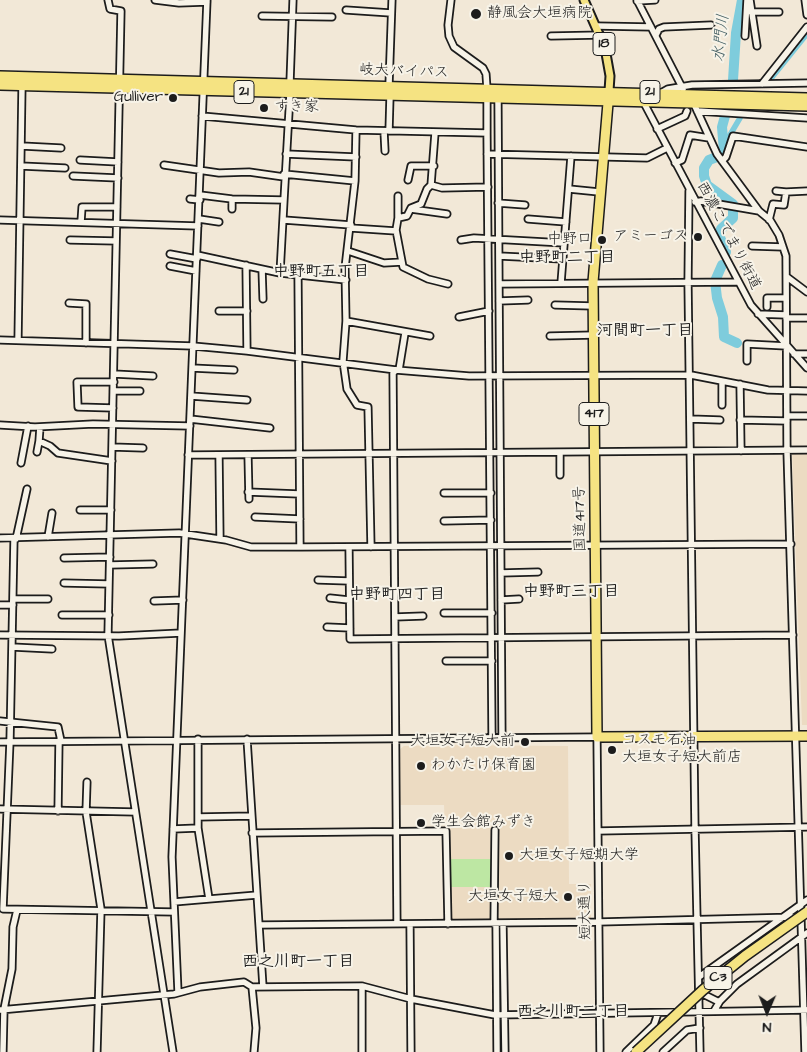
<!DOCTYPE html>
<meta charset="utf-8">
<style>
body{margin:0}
#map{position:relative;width:807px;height:1052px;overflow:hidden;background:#f2e8d7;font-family:"Architects Daughter",sans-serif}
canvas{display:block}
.north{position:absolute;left:742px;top:987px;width:50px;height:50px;-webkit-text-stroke:4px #f7f3e8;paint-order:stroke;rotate:181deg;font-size:14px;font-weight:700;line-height:20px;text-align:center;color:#1c1c1c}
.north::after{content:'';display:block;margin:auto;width:18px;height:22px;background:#1c1c1c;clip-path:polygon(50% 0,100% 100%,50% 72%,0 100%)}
</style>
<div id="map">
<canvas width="807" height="1052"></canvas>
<div class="north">N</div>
</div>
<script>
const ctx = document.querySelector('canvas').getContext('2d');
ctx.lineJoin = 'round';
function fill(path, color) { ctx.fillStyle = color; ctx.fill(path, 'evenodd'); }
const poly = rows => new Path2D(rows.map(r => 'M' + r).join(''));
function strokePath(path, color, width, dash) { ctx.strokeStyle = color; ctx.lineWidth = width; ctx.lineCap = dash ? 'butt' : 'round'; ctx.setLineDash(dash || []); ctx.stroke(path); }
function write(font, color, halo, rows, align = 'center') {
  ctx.font = font + ' "Architects Daughter","Klee One",sans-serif'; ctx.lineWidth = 4; ctx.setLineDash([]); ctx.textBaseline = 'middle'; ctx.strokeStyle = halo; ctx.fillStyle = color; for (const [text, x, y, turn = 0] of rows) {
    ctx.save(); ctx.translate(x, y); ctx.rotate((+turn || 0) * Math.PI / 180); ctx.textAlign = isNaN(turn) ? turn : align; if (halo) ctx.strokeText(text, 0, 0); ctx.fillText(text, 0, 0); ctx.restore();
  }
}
const built = poly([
 [792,452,807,452,807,725,802,725],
 [443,745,568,746,569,884,591,884,591,920,452,922,449,918,448,829,445,829,444,805,399,805,399,750,404,746]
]);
const green = poly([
 [450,859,493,859,493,887,450,887]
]);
const canal = poly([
 [769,81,807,34],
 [724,145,740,118]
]);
const river = poly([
 [733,80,736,33,742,0],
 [725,116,722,127,724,151,722,155,709,160,704,168,704,176,707,185,733,204,733,218,721,229,719,235,726,252],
 [722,265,715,281,717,298,723,317,724,337,737,343]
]);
const minor = poly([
 [108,0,110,9,121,11,108,635,173,1052],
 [155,0,179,3,207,2],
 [451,0,448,25,449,36,454,47,483,68,486,74,487,89],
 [637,0,683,89],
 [750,0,757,46],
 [805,0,807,15],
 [637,1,655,0],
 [346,10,391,13],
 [751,12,779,12],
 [262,16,332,17],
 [597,26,651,27],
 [656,35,659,29,664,27,711,25],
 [551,36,601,35],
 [745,36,747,0],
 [290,82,293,0],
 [762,84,807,27],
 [389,85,392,0],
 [661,93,668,89,692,85,807,83],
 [487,98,487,133],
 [498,99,499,284,737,282],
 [644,103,751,305,807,368],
 [694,104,717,154,759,211,770,220,779,235,786,256,787,451,805,1052],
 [697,111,807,118],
 [202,116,356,130,487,133,492,736],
 [657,129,685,116,687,111],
 [356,130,355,181,345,268,346,321,343,361,347,389,357,405,368,407,371,547],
 [384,131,385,151],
 [389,131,390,96],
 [435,133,431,185,427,189,421,204,411,208,407,216,398,218,396,230,403,267,428,279,448,284],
 [22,146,61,148],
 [286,154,356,157],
 [487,154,647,158,667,148],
 [80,160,118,162],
 [722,161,726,157,733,136,807,147],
 [675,163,682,160,690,135,709,138],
 [164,165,219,173,249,172,284,177],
 [21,166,65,168],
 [284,174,355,181],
 [73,176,118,178],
 [408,180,411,166,434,166],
 [431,185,442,188,488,187],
 [569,189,599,192],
 [689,191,688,282,695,829,700,1052],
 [776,191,786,192],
 [200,195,232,199,284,200,280,273],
 [190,199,200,200],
 [284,200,290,94],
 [695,202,701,201,759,211],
 [498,203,525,205],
 [232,209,232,199],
 [411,209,447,214],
 [398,218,398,196],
 [199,219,219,222],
 [528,219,566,222],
 [0,220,198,226],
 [284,220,351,225],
 [769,220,773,204,784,205,786,192,807,191],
 [81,222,82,207,117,207],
 [351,228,396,231],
 [70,240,116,241],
 [461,240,474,238,564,243],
 [752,246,783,247],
 [348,251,384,263,402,262],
 [170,254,197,259],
 [197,255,280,273,346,280],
 [499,256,562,259],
 [246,265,247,351],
 [170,266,196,271],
 [262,269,263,299],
 [298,275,300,547],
 [787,277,807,292],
 [561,283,571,156],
 [499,284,502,736],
 [499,301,528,300],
 [69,303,86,304,86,343],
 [555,305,593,306],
 [767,307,767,298,786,298],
 [219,311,247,311],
 [758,314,786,315],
 [459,317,489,311],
 [786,318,807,318],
 [346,321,430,336],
 [550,336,594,335],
 [0,340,193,346,247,351,396,370,469,376,691,375,768,390,807,391],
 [18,340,22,86],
 [794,354,807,354],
 [747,361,747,344,786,346],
 [192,368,234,370],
 [396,370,393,373,397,924],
 [399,370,405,333],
 [114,374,153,376],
 [740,384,741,451],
 [113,391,140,391],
 [191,396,247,400],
 [722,405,722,381],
 [113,408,78,407,77,382,114,382],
 [787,416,807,416],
 [190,419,270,428],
 [691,419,720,420],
 [740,420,787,421],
 [0,425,35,427,93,424,190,426],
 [40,427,39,441,50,446,58,453,112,461],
 [112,447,143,448],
 [37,452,39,441],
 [188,455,807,450],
 [219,455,220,539],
 [248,455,249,499],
 [21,463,28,426],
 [560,475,560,452],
 [248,492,299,494],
 [444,493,491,493],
 [80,510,111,510],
 [255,517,300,519],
 [444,521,491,520],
 [48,537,52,513],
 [0,538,179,533,226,540,251,547,300,547,791,544],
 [14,539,10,741,3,909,174,912],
 [16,539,27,489],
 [349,547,350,639,793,635],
 [64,558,110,557],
 [110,565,153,564],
 [501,573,538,572],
 [318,580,349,581],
 [64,583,109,584],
 [330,598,349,600],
 [13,599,48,599],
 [501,600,519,599],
 [154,601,183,600],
 [0,605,13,605],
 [444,613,492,613],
 [62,615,109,615],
 [395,617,423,616],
 [327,627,350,628],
 [0,635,119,636,181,633],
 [12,647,52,649],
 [446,661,492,661],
 [0,721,58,727,61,741],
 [247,739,263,987],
 [0,742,597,737,600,1052],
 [87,782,86,812,101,909,97,1052],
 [0,809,135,812],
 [58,811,59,741],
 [198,817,252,816],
 [173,829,198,828,198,739],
 [598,831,807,827],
 [252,833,446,831,448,924],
 [209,899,257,895],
 [174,902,209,899,198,828],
 [503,923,505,1052],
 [494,924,495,830],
 [496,924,497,1052],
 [259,925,599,922,797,917],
 [410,925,411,1052],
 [699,977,807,900],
 [362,986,362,1052],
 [252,987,256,1028,254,1052],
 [178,992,172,857,207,0],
 [699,992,719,1002],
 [0,1010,174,994,200,987,244,982,252,987,362,986,411,999,495,1015,807,1010],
 [714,1011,720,1001,737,984,807,933],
 [3,1052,4,1009,12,969,13,927,17,910],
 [626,1052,654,1025,658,1013],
 [663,1052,687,1030,700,1028]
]);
const major = poly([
 [584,0,605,48,610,76,609,91]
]);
const highway = poly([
 [0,76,807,98],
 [0,85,807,106],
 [609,91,593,282,597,737,807,736]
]);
const highwayBridge = poly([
 [636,1052,703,990,745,956,807,912]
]);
const markers = [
 [476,14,6,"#1c1c1c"],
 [173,98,5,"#1c1c1c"],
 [264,108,5,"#1c1c1c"],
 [698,237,5,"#1c1c1c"],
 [602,240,5,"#1c1c1c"],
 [525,742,5,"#1c1c1c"],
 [612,750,5,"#1c1c1c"],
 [421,766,5,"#1c1c1c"],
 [421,823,5,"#1c1c1c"],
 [509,856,5,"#1c1c1c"],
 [568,897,5,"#1c1c1c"]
];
const shields = [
 [604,44,22],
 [244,92,20],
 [650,92,20],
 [594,414,30],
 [718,978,28]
];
const shieldNames = [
 ["18",604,44],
 ["21",244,92],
 ["21",650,92],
 ["417",594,414],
 ["C3",718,978]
];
const poiNames = [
 ["静風会大垣病院",487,14],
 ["Gulliver",163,98,"right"],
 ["すき家",274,108],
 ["アミーゴス",688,237,"right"],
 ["中野口",592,240,"right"],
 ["コスモ石油",622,741],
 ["大垣女子短大前店",622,758],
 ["大垣女子短大前",515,742,"right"],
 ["わかたけ保育園",431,766],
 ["学生会館みずき",431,823],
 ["大垣女子短期大学",519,856],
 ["大垣女子短大",558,897,"right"]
];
const streetNames = [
 ["岐大バイパス",404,72,2],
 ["西濃こでまり街道",728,236,62],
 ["国道417号",581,519,-91],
 ["短大通り",586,910,-91]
];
const waterNames = [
 ["水門川",722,38,-84]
];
const neighbourhoodNames = [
 ["中野町二丁目",567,259],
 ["中野町五丁目",321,273],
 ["河間町一丁目",645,332],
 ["中野町三丁目",571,593],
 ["中野町四丁目",397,596],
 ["西之川町一丁目",298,963],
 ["西之川町二丁目",573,1013]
];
fill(built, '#ecdbc2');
fill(green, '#bde7a3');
strokePath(canal, '#7eccdc', 5.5);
strokePath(river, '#7eccdc', 10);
strokePath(minor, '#1c1c1c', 9);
strokePath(major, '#1c1c1c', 11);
strokePath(highway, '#1c1c1c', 12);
strokePath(minor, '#f7f3e8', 5.5);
strokePath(major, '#f5e382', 7);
strokePath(highway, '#f5e382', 9);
strokePath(highwayBridge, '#1c1c1c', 12, []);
strokePath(highwayBridge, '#f5e382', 9);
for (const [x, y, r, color] of markers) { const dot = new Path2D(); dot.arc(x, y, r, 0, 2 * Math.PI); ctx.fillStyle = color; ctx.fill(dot); strokePath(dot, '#f7f3e8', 2); }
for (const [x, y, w] of shields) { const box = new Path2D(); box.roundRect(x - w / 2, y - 11.5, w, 23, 4); ctx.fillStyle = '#f7f3e8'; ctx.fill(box); strokePath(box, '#1c1c1c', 1); }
write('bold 14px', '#1c1c1c', null, shieldNames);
write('15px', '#1c1c1c', '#f7f3e8', poiNames, 'left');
write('15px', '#1c1c1c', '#f7f3e8', streetNames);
write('italic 16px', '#3e5a5f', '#f7f3e8', waterNames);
write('bold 16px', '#1c1c1c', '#f7f3e8', neighbourhoodNames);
</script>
